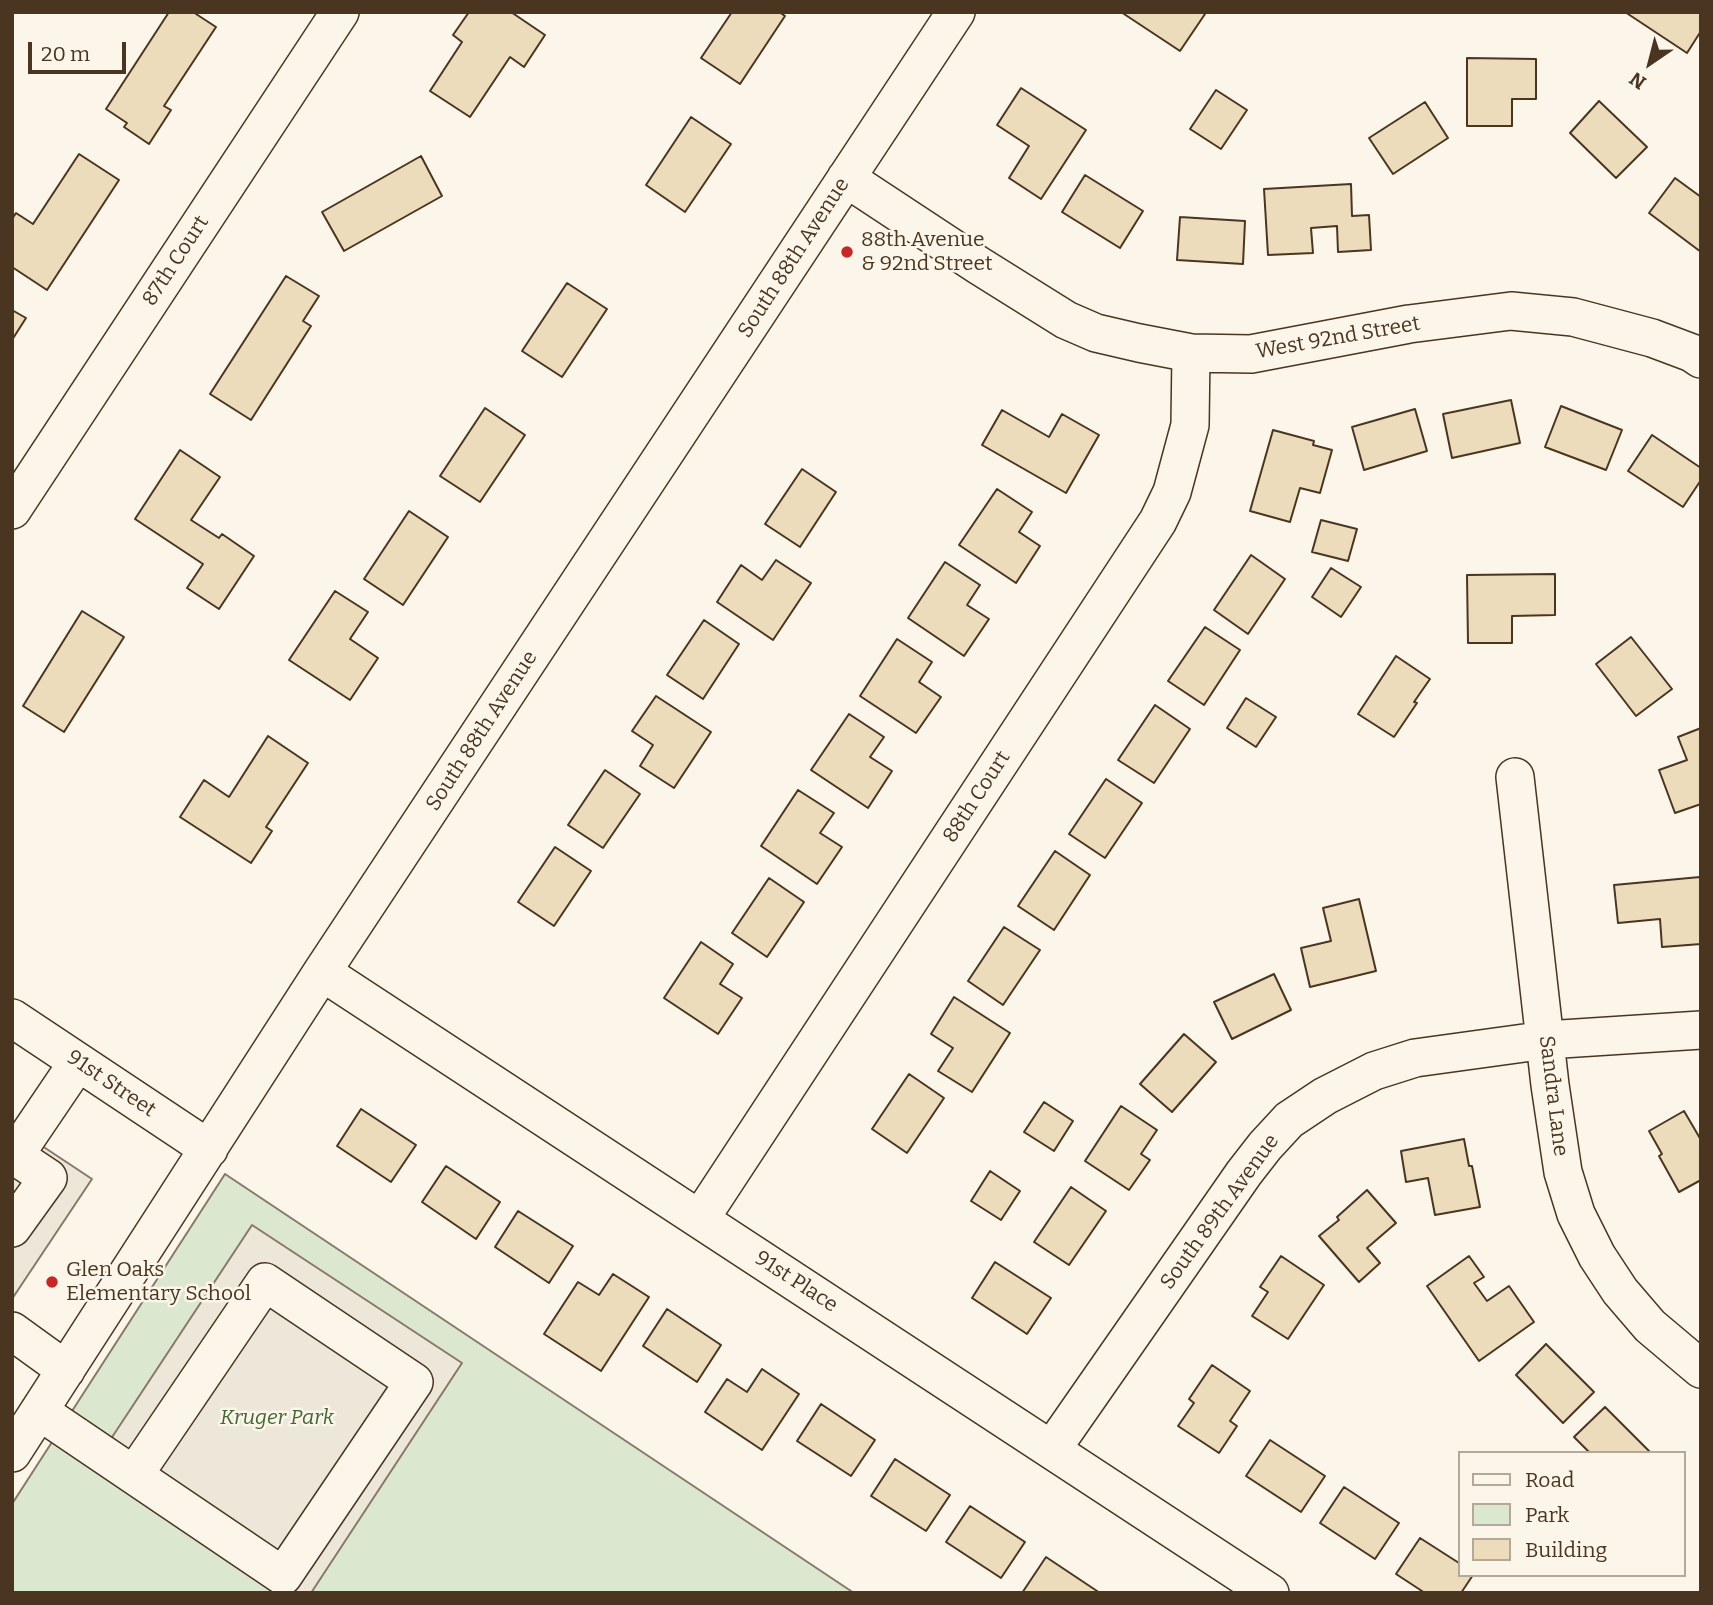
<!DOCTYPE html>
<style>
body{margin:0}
#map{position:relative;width:1713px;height:1605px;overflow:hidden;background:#fbf6e9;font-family:Bitter,serif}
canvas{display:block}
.frame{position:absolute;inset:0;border:14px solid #4a3520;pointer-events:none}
.legend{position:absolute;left:1458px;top:1451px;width:228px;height:126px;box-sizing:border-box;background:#fbf6e9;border:2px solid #b4a999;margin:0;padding:9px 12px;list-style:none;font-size:21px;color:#4a3520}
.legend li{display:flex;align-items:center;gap:14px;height:35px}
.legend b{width:35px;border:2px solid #b4a999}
.north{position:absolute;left:1615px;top:28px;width:70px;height:70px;-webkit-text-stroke:5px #fbf6e9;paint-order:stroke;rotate:215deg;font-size:19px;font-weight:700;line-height:28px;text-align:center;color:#4a3520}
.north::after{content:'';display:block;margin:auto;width:24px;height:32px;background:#4a3520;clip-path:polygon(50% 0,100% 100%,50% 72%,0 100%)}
.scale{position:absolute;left:28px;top:42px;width:98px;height:32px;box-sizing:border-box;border:4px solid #4a3520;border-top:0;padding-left:9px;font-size:21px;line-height:24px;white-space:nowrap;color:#4a3520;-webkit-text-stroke:5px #fbf6e9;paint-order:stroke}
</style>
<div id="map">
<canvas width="1713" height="1605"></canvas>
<div class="frame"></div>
<ul class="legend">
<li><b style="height:9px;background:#fbf6e9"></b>Road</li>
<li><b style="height:19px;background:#dce7d0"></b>Park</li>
<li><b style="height:19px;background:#ecdcbc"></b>Building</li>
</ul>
<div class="north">N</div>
<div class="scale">20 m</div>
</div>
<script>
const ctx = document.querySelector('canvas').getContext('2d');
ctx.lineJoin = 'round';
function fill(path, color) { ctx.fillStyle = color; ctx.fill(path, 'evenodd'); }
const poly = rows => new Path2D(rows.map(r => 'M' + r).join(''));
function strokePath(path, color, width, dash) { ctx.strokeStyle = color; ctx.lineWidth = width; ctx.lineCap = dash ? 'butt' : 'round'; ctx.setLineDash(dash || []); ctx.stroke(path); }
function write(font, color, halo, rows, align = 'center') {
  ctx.font = font + ' Bitter,serif'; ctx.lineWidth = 5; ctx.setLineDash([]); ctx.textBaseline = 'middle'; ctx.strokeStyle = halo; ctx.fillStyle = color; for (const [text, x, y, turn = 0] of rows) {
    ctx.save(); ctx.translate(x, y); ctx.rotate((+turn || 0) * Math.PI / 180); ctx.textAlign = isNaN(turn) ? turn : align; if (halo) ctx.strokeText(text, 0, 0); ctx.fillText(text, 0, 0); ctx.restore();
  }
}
const green = poly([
 [225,1174,854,1593,12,1593,12,1504,225,1174]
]);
const parking = poly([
 [12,1126,92,1179,12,1299,12,1126],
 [252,1225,462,1363,311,1593,291,1593,95,1463,252,1225]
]);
const building = poly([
 [169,12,193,12,216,27,164,106,171,110,149,144,124,127,127,123,106,109,169,12],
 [469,12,511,12,545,35,524,67,510,57,470,117,430,91,462,42,453,35,469,12],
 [732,12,779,12,785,16,740,84,701,58,732,12],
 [1121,12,1202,12,1205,14,1180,51,1121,12],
 [1625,12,1698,12,1701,14,1701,31,1687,53,1625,12],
 [1467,58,1536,59,1536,99,1512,99,1512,126,1467,126,1467,58],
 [1021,88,1086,130,1041,199,1009,178,1029,146,997,125,1021,88],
 [1216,90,1247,110,1221,149,1190,129,1216,90],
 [1599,101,1647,147,1616,178,1570,133,1599,101],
 [1425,102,1448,138,1393,174,1369,138,1425,102],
 [691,117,731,144,685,212,646,185,691,117],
 [79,154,119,180,47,290,12,267,12,219,16,213,33,224,79,154],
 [421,156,442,196,344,251,322,212,421,156],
 [1085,175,1143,211,1120,248,1062,212,1085,175],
 [1675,178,1701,197,1701,252,1649,213,1675,178],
 [1351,184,1352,216,1369,215,1371,250,1338,252,1337,226,1311,228,1313,253,1268,255,1264,189,1351,184],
 [1180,217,1245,221,1243,264,1177,260,1180,217],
 [286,276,319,296,303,321,311,326,251,420,210,394,286,276],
 [567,283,607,309,562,377,522,351,567,283],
 [12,310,26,318,12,340,12,310],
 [1511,400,1520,443,1452,458,1443,414,1511,400],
 [1561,406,1622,430,1606,470,1545,447,1561,406],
 [485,408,525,435,480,502,440,476,485,408],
 [1415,409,1427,451,1364,470,1352,427,1415,409],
 [1002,410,1049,437,1062,414,1099,435,1066,493,982,445,1002,410],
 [1273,430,1314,441,1313,445,1332,450,1320,493,1300,488,1290,522,1250,511,1273,430],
 [1652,435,1701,468,1701,480,1683,507,1628,471,1652,435],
 [180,450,220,477,191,520,219,538,222,534,254,556,219,609,187,588,203,564,135,519,180,450],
 [802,469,836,492,800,547,765,524,802,469],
 [997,489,1032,512,1019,532,1040,546,1016,583,959,545,997,489],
 [409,511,448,537,403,605,364,579,409,511],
 [1321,520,1357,529,1348,561,1312,552,1321,520],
 [1251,555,1285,579,1248,634,1214,610,1251,555],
 [776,560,811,583,773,640,717,602,741,565,762,580,776,560],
 [945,562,980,585,967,605,989,619,964,656,908,618,945,562],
 [1331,568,1361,587,1341,617,1312,597,1331,568],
 [1555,574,1555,615,1512,616,1512,643,1468,643,1467,575,1555,574],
 [335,591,368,612,350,639,378,658,350,700,289,660,335,591],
 [82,611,124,637,64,732,23,706,82,611],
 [704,620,739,644,703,699,667,675,704,620],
 [1205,627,1240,650,1204,705,1168,681,1205,627],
 [1631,637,1672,689,1636,716,1596,664,1631,637],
 [897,639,932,662,919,682,941,697,916,733,860,696,897,639],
 [1396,656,1430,679,1414,702,1417,703,1394,737,1358,714,1396,656],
 [656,696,711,732,674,788,640,766,653,745,632,731,656,696],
 [1246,698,1276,717,1256,747,1227,728,1246,698],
 [1155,705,1190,729,1154,783,1118,760,1155,705],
 [849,714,884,737,870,757,892,771,868,808,811,770,849,714],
 [1701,728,1701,804,1675,813,1659,770,1687,760,1678,737,1701,728],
 [268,736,308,763,266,827,272,831,251,863,180,817,204,780,229,797,268,736],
 [605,770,640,794,603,848,568,825,605,770],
 [1106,779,1142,803,1105,858,1069,834,1106,779],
 [798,790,834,813,820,833,842,847,817,884,761,846,798,790],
 [555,847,591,871,554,926,518,902,555,847],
 [1055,851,1090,875,1054,930,1018,906,1055,851],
 [1700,877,1701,944,1662,947,1660,919,1618,923,1614,885,1700,877],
 [769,878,804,902,767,957,732,933,769,878],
 [1359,899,1376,971,1310,987,1301,948,1331,941,1323,908,1359,899],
 [1004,927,1040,950,1003,1005,968,981,1004,927],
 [701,942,733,964,720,984,742,998,718,1034,664,998,701,942],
 [1274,974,1291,1010,1232,1039,1214,1002,1274,974],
 [954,997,1010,1033,972,1092,938,1071,953,1048,931,1034,954,997],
 [1184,1034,1216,1062,1172,1112,1140,1084,1184,1034],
 [909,1074,944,1098,907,1153,872,1129,909,1074],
 [1044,1102,1073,1121,1054,1151,1024,1132,1044,1102],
 [1121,1106,1157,1130,1141,1154,1150,1160,1129,1190,1085,1161,1121,1106],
 [361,1109,416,1145,391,1182,337,1146,361,1109],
 [1684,1111,1701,1140,1701,1180,1679,1192,1659,1156,1662,1154,1649,1131,1684,1111],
 [1464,1139,1469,1166,1472,1166,1480,1207,1435,1215,1428,1178,1406,1182,1401,1151,1464,1139],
 [446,1166,500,1202,476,1239,422,1202,446,1166],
 [990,1171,1020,1191,1001,1220,971,1201,990,1171],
 [1071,1187,1106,1211,1069,1265,1034,1242,1071,1187],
 [1367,1190,1396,1223,1367,1248,1380,1263,1359,1282,1319,1236,1339,1220,1337,1217,1367,1190],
 [518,1211,573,1246,549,1283,495,1247,518,1211],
 [1281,1256,1324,1285,1288,1339,1252,1316,1268,1292,1260,1287,1281,1256],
 [1469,1256,1484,1277,1474,1283,1487,1301,1509,1286,1534,1322,1479,1361,1427,1286,1469,1256],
 [995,1262,1051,1298,1027,1334,972,1298,995,1262],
 [613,1274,649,1297,601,1371,544,1334,578,1282,599,1295,613,1274],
 [667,1309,721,1345,697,1382,643,1346,667,1309],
 [1546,1344,1594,1392,1563,1423,1516,1375,1546,1344],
 [1212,1365,1250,1391,1230,1421,1237,1426,1219,1453,1178,1426,1194,1403,1189,1399,1212,1365],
 [762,1369,799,1394,762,1450,705,1412,727,1379,747,1392,762,1369],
 [821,1404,875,1440,851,1476,797,1441,821,1404],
 [1605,1407,1651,1453,1590,1453,1574,1437,1605,1407],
 [1270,1440,1325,1476,1301,1512,1246,1476,1270,1440],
 [895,1459,950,1495,926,1531,871,1496,895,1459],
 [1344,1487,1399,1523,1375,1559,1320,1523,1344,1487],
 [970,1506,1025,1542,1001,1578,946,1542,970,1506],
 [1420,1538,1459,1563,1459,1575,1473,1575,1461,1593,1425,1593,1396,1574,1420,1538],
 [1046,1557,1100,1593,1022,1593,1046,1557]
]);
const minor = poly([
 [846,178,978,265,1066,320,1096,333,1139,343,1191,353,1251,354,1409,324,1511,311,1573,317,1652,338,1692,353,1701,359],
 [12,510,340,12],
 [1515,777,1550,1085,1563,1172,1576,1214,1597,1256,1620,1291,1650,1326,1701,1369],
 [322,972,1270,1593],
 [12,1018,209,1149],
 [12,1154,48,1178,12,1228],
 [15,1155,78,1062],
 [700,1219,1158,521,1172,492,1190,425,1191,353],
 [12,1331,66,1370],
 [39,1411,283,1576,414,1382,265,1282,134,1475],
 [1052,1449,1244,1173,1265,1146,1289,1120,1325,1096,1374,1071,1415,1058,1546,1040,1701,1030],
 [12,1453,322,972,956,12]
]);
const markers = [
 [847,252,7,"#c62828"],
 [52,1282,7,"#c62828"]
];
const poiNames = [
 ["88th Avenue",861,240],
 ["& 92nd Street",861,264],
 ["Glen Oaks",66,1270],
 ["Elementary School",66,1294]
];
const streetNames = [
 ["South 88th Avenue",794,258,-57],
 ["87th Court",176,261,-57],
 ["West 92nd Street",1338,338,-10],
 ["South 88th Avenue",482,731,-57],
 ["88th Court",977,797,-57],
 ["91st Street",111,1084,34],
 ["Sandra Lane",1553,1096,83],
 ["South 89th Avenue",1220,1212,-54],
 ["91st Place",796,1282,33]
];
const parkNames = [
 ["Kruger Park",277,1418]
];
fill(green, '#dce7d0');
strokePath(green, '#887966', 2);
fill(parking, '#ede7d9');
strokePath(parking, '#887966', 2);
fill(building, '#ecdcbc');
strokePath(building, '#4a3520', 2);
strokePath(minor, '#4a3520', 40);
strokePath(minor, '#fbf6e9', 37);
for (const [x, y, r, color] of markers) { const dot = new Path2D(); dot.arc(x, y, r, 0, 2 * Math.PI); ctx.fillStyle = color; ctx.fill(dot); strokePath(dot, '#fbf6e9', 2.5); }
write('21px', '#4a3520', '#fbf6e9', poiNames, 'left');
write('21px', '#4a3520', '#fbf6e9', streetNames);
write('italic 21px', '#436837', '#fbf6e9', parkNames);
</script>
